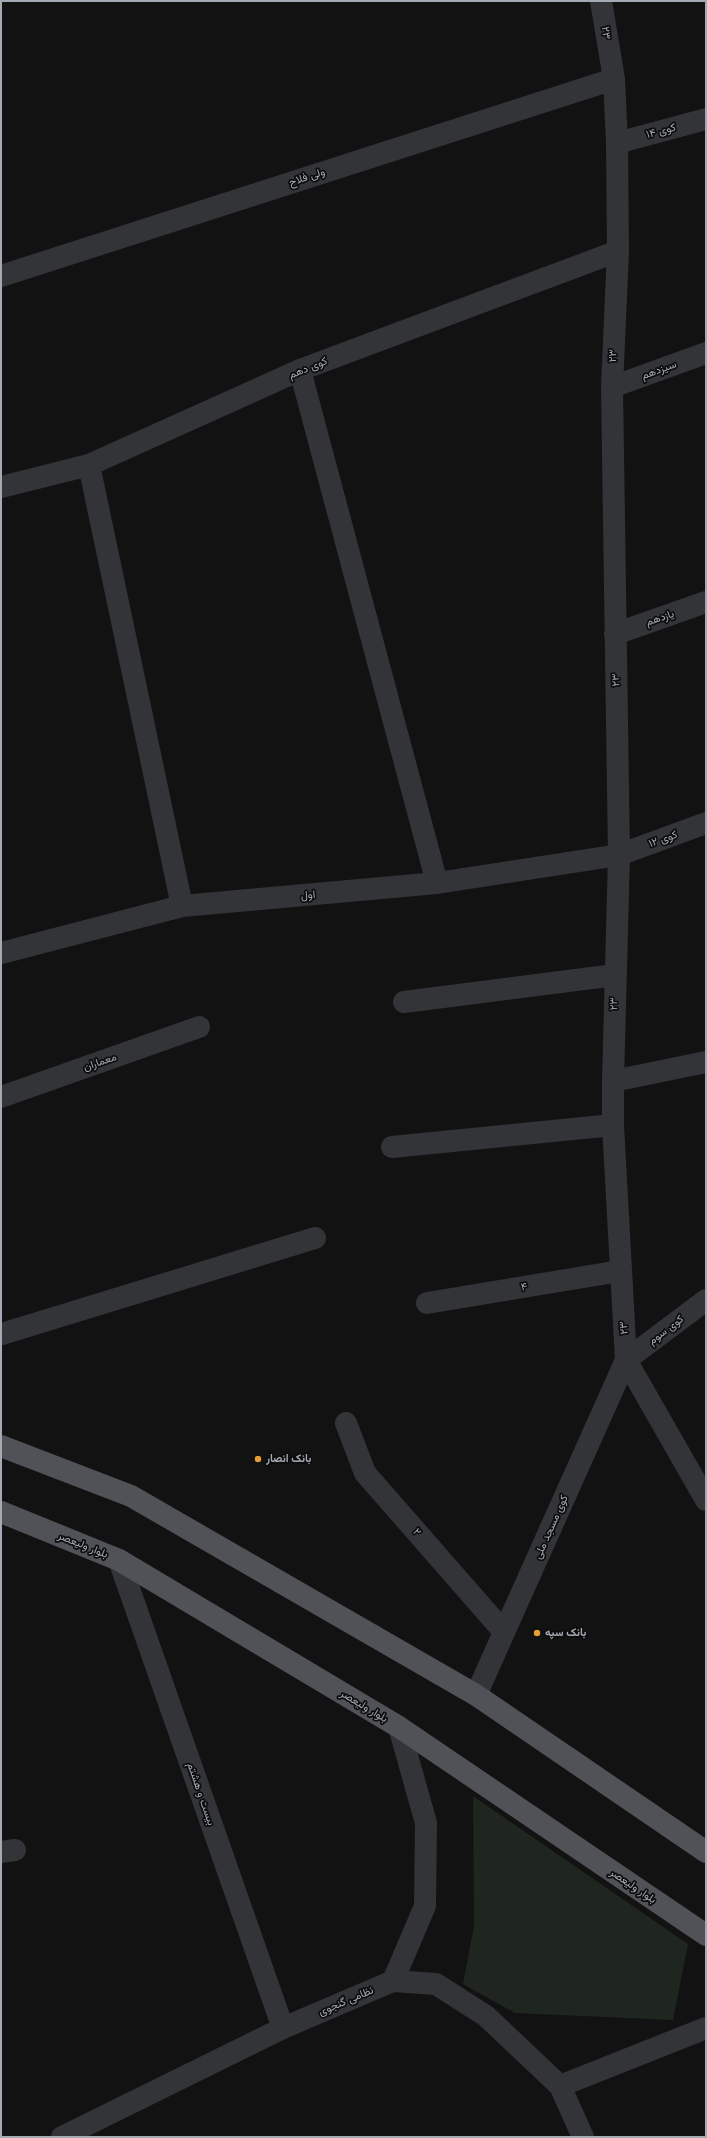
<!DOCTYPE html>
<meta charset="utf-8">
<style>
body{margin:0}
#map{position:relative;width:707px;height:2138px;overflow:hidden;background:#121213;font-family:Inter,sans-serif}
canvas{display:block}
.frame{position:absolute;inset:0;border:2px solid #a4aab3;pointer-events:none}
</style>
<div id="map">
<canvas width="707" height="2138"></canvas>
<div class="frame"></div>
</div>
<script>
const ctx = document.querySelector('canvas').getContext('2d');
ctx.lineJoin = 'round';
function fill(path, color) { ctx.fillStyle = color; ctx.fill(path, 'evenodd'); }
const poly = rows => new Path2D(rows.map(r => 'M' + r).join(''));
function strokePath(path, color, width, dash) { ctx.strokeStyle = color; ctx.lineWidth = width; ctx.lineCap = dash ? 'butt' : 'round'; ctx.setLineDash(dash || []); ctx.stroke(path); }
function write(font, color, halo, rows, align = 'center') {
  ctx.font = font + ' Inter,Vazirmatn,sans-serif'; ctx.lineWidth = 3.5; ctx.setLineDash([]); ctx.textBaseline = 'middle'; ctx.strokeStyle = halo; ctx.fillStyle = color; for (const [text, x, y, turn = 0] of rows) {
    ctx.save(); ctx.translate(x, y); ctx.rotate((+turn || 0) * Math.PI / 180); ctx.textAlign = isNaN(turn) ? turn : align; if (halo) ctx.strokeText(text, 0, 0); ctx.fillText(text, 0, 0); ctx.restore();
  }
}
const green = poly([
 [473,1796,688,1944,673,2020,515,2013,463,1984,474,1926]
]);
const minor = poly([
 [601,1,614,79,617,143,618,251,612,387,619,855,613,1081,613,1125,626,1360,706,1500],
 [617,143,706,119],
 [1,276,614,79],
 [300,370,437,883],
 [612,387,706,353],
 [89,465,182,906],
 [1,487,89,465,300,370,618,251],
 [615,634,706,602],
 [1,953,182,906,437,883,619,855,706,823],
 [404,1002,615,975],
 [613,1081,706,1062],
 [1,1097,199,1027],
 [392,1147,613,1125],
 [427,1303,620,1271],
 [2,1334,315,1238],
 [346,1423,365,1473,504,1632],
 [119,1560,283,2028],
 [476,1695,626,1360,706,1300],
 [1,1852,15,1850],
 [393,1981,436,1984,486,2016,560,2086,583,2137],
 [560,2086,706,2028],
 [62,2137,283,2028,393,1981,425,1906,426,1823,399,1727]
]);
const major = poly([
 [1,1446,131,1496,476,1695,706,1852],
 [1,1512,119,1560,399,1727,706,1935]
]);
const markers = [
 [258,1459,4,"#e49e39"],
 [537,1633,4,"#e49e39"]
];
const streetNames = [
 ["۲۳",606,33,81],
 ["کوی ۱۴",661,131,-15],
 ["ولی فلاح",307,177,-18],
 ["۲۳",613,356,-88],
 ["کوی دهم",308,368,-22],
 ["سیزدهم",659,370,-20],
 ["یازدهم",660,618,-19],
 ["۲۳",616,680,-91],
 ["کوی ۱۲",663,839,-20],
 ["اول",308,895,-5],
 ["۲۳",614,1004,-89],
 ["معماران",100,1062,-19],
 ["۴",524,1287,-9],
 ["۲۳",624,1328,-94],
 ["کوی سوم",666,1330,-37],
 ["کوی مسجد ملی",551,1527,-66],
 ["۲",417,1532,49],
 ["بلوار ولیعصر",83,1545,22],
 ["بلوار ولیعصر",364,1706,31],
 ["بیست و هشتم",201,1794,71],
 ["بلوار ولیعصر",633,1886,34],
 ["نظامی گنجوی",346,2001,-23]
];
const poiNames = [
 ["بانک انصار",266,1459],
 ["بانک سپه",545,1633]
];
fill(green, '#1f261f');
strokePath(minor, '#333438', 22);
strokePath(major, '#505257', 22);
for (const [x, y, r, color] of markers) { const dot = new Path2D(); dot.arc(x, y, r, 0, 2 * Math.PI); ctx.fillStyle = color; ctx.fill(dot); strokePath(dot, '#0d0d0e', 1.5); }
write('11px', '#a4aab3', '#0d0d0e', streetNames);
write('bold 11px', '#a4aab3', '#0d0d0e', poiNames, 'left');
</script>
